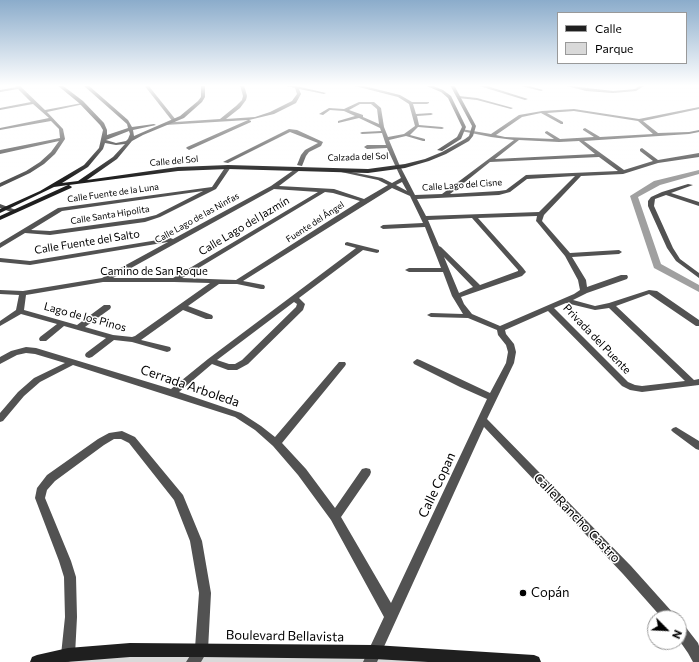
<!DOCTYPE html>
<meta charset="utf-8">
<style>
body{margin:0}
#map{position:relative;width:699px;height:662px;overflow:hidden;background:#fff;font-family:Commissioner,sans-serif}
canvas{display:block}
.legend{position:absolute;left:557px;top:12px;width:130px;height:52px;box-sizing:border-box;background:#fff;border:1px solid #999;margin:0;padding:5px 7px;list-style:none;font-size:12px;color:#000}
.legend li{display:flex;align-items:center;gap:8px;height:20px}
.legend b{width:20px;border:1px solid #999}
.north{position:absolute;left:647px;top:610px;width:40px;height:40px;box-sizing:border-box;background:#fff;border:1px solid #999;border-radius:50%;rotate:114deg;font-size:11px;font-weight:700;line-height:16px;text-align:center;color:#000}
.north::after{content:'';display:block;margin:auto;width:14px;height:18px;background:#000;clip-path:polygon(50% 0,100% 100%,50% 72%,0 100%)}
</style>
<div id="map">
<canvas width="699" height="662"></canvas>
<ul class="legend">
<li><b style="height:5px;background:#1f1f1f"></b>Calle</li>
<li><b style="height:11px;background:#d9d9d9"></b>Parque</li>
</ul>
<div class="north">N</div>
</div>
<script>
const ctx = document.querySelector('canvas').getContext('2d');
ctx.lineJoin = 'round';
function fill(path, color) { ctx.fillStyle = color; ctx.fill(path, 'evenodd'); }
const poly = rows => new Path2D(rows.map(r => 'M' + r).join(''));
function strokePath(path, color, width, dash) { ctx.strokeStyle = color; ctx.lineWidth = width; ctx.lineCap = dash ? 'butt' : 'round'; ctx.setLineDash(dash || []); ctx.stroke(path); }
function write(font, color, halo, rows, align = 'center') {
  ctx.font = font + ' Commissioner,sans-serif'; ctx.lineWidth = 3; ctx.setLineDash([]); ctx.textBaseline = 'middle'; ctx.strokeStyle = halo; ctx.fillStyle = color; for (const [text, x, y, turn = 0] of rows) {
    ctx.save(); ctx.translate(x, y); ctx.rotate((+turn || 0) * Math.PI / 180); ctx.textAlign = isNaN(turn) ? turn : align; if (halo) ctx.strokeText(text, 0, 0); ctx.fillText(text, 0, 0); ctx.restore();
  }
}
const green = poly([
 [201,650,539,662,37,662]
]);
const canal = poly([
 [699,170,699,174,660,185,638,197,661,264,699,285,699,292,654,268,630,196,654,181,699,170]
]);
const street = poly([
 [14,85,19,85,45,110,82,103,84,104,47,112,63,129,65,139,55,154,44,164,30,173,0,187,0,183,26,171,40,162,51,152,59,141,0,154,0,150,60,138,59,129,51,121,0,130,0,128,49,118,33,104,0,110,0,108,31,102,18,89,0,92,0,90,16,87,14,85],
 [144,85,148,85,176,120,175,122,220,119,236,106,242,100,243,96,240,85,244,85,247,96,246,100,240,108,226,119,255,117,270,112,292,101,297,94,295,88,282,85,292,85,326,93,324,94,299,89,301,94,296,103,274,114,249,120,251,121,251,122,189,150,186,148,187,147,248,120,165,125,165,123,173,122,144,85],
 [351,85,360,85,400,95,412,102,429,102,429,103,427,104,413,104,416,114,431,113,433,114,431,115,417,116,419,125,442,127,444,128,442,129,418,127,410,135,425,139,425,141,423,141,406,136,389,140,399,164,415,195,442,194,514,140,491,137,461,131,461,129,491,134,519,115,542,111,574,109,639,119,699,107,699,109,643,121,658,133,689,132,699,130,699,132,689,134,584,141,624,170,653,161,640,151,640,149,642,148,658,160,699,153,699,157,658,163,623,174,581,176,544,215,542,221,570,253,619,250,622,252,619,254,572,257,586,280,587,287,621,275,627,275,628,277,627,279,587,293,573,300,595,306,609,303,649,290,657,291,699,320,699,326,696,326,649,294,616,306,694,380,699,379,699,385,642,392,630,390,622,386,548,311,505,330,506,334,514,344,516,352,514,363,487,419,631,566,674,614,676,618,662,618,623,574,484,427,377,662,363,662,384,617,331,520,298,475,273,446,255,430,235,417,73,365,40,382,24,396,3,421,0,422,0,413,18,392,34,378,65,363,35,354,26,353,17,355,0,364,0,357,11,351,26,347,36,348,171,389,208,359,356,248,345,245,345,243,347,242,379,250,379,252,377,253,363,250,299,298,305,304,303,310,248,364,237,370,228,370,212,364,179,392,241,413,261,426,275,437,339,362,345,362,346,364,345,366,282,443,306,469,335,508,362,469,366,468,370,469,371,472,370,475,341,517,391,603,487,399,460,387,414,364,413,362,417,359,420,360,490,393,506,363,508,352,506,345,498,335,497,330,468,318,431,317,427,315,431,313,463,314,452,296,443,272,409,272,405,270,409,268,441,268,425,227,383,229,380,227,383,225,423,223,410,196,392,188,243,281,264,285,265,287,264,289,261,289,237,284,219,284,188,306,212,315,213,317,212,319,206,319,183,310,141,340,170,347,171,349,170,351,167,352,132,342,114,340,92,357,89,358,86,357,85,355,86,353,106,338,64,326,46,341,40,341,39,339,40,337,57,324,21,314,0,326,0,321,16,310,19,295,0,294,0,290,23,291,102,278,168,242,30,265,0,262,0,258,30,261,170,238,173,239,271,186,298,167,300,168,300,170,279,186,334,189,364,199,388,185,378,180,341,172,341,170,382,178,392,183,401,178,387,148,367,149,364,147,367,145,386,145,382,133,362,134,360,133,362,132,381,131,380,128,359,118,338,123,338,121,355,116,344,111,330,110,323,115,319,114,329,108,344,109,359,102,374,102,381,108,384,127,388,137,404,134,415,126,409,104,398,97,351,85],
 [360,104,371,104,377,109,379,124,363,117,363,115,349,110,360,104],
 [574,111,638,121,653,134,600,137,585,128,583,129,583,130,594,137,560,139,547,131,545,132,545,133,554,139,505,137,496,135,522,117,541,113,561,124,563,124,563,122,547,113,574,111],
 [519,140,559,142,579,141,595,154,495,159,519,140],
 [599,157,618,171,526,175,506,190,499,191,450,194,490,162,599,157],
 [575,176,539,212,426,216,417,199,499,195,510,192,527,179,575,176],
 [402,182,407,191,396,185,402,182],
 [274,189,318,192,173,278,113,278,274,189],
 [325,192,333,193,360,201,236,280,182,278,325,192],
 [537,216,536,221,537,222,565,256,578,280,580,290,574,294,500,326,472,314,464,304,461,297,522,276,526,272,523,268,478,218,537,216],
 [472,218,518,270,518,271,480,285,441,247,439,246,428,220,472,218],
 [444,257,473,287,459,293,444,257],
 [103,282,174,282,210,283,135,336,132,337,113,335,85,327,110,309,111,307,110,305,104,305,77,325,24,310,26,295,103,282],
 [294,302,297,304,296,307,242,360,235,364,229,364,217,360,294,302],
 [566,303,595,310,609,308,685,381,642,386,635,385,628,382,554,308,566,303],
 [476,85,484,85,528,99,525,100,476,85],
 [517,85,526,85,543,90,541,91,517,85],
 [563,85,613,91,635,89,641,85,646,85,636,91,613,93,586,91,563,85],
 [459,96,477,98,513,108,511,109,477,100,458,98,457,97,459,96],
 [289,129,297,130,323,142,321,146,309,152,306,156,302,166,297,165,301,155,305,150,318,143,290,132,228,163,223,162,289,129],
 [226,166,231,167,216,189,160,217,145,222,50,235,25,233,0,248,0,243,58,208,212,187,226,166],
 [203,191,156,215,144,218,50,231,31,230,62,211,203,191],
 [688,184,693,185,671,193,699,202,699,206,666,195,655,199,654,206,673,248,680,259,699,273,699,278,676,261,667,248,648,206,648,201,651,197,662,192,688,184],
 [0,204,16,210,17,211,14,213,0,208,0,204],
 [676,427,699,441,699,450,696,449,673,432,671,430,673,428,676,427],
 [122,431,135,437,183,495,202,541,211,593,208,650,201,662,186,662,195,648,199,593,190,541,174,500,129,443,121,439,114,439,104,445,55,481,47,490,45,498,71,561,76,577,77,617,75,655,73,660,68,662,63,660,61,655,65,617,64,577,59,561,35,498,37,488,47,475,98,439,109,433,122,431],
 [679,623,684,625,698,643,699,646,699,662,693,662,688,653,679,640,679,623]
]);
const secondary = poly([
 [57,85,62,85,83,101,104,123,107,130,107,135,128,128,127,124,83,85,88,85,128,120,132,127,154,124,156,125,133,130,134,136,180,116,198,101,201,97,201,85,205,85,205,97,202,102,184,118,143,135,132,141,117,159,87,180,178,167,228,165,368,169,405,164,425,159,442,152,465,139,469,136,472,126,450,85,454,85,476,126,473,136,469,141,446,154,429,161,405,168,368,173,228,169,178,171,69,185,72,187,71,188,0,220,0,216,68,185,54,187,0,213,0,209,40,191,84,165,99,148,103,130,100,125,79,103,57,85],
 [129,131,130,134,128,139,126,141,116,143,106,140,129,131],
 [105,143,116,145,125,144,113,157,78,181,62,183,88,167,103,149,105,143],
 [424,85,431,85,443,90,451,96,466,127,461,139,442,151,437,150,457,137,462,127,448,98,441,92,424,85],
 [130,643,374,645,534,655,539,657,541,662,428,662,374,659,201,657,130,657,66,662,30,662,32,657,37,655,68,648,130,643]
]);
const markers = [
 [523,593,4,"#000"]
];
const farStreetnames = [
 ["Calzada del Sol",358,157,-2],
 ["Calle del Sol",174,161,-5],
 ["Calle Lago del Cisne",462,185,-4],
 ["Calle Fuente de la Luna",113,193,-8],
 ["Calle Santa Hipolita",110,215,-9],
 ["Calle Lago de las Ninfas",197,218,-29],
 ["Fuente del Ángel",315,222,-33]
];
const streetNames = [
 ["Calle Lago del Jazmín",244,226,-31],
 ["Calle Fuente del Salto",87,242,-9],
 ["Camino de San Roque",154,271],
 ["Lago de los Pinos",85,317,15],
 ["Privada del Puente",597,339,46]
];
const nearStreetnames = [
 ["Cerrada Arboleda",190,386,19],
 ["Calle Copan",437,485,-65],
 ["Calle Rancho Castro",577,518,46],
 ["Boulevard Bellavista",285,636,1]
];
const nearPoinames = [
 ["Copán",531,593]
];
fill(green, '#d9d9d9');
fill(canal, '#a0a0a0');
fill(street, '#525252');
fill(secondary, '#1f1f1f');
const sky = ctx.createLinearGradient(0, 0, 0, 178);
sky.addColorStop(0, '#8baccb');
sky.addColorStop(0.48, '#fff');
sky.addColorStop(1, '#ffffff00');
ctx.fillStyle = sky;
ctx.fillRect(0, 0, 699, 178);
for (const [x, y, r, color] of markers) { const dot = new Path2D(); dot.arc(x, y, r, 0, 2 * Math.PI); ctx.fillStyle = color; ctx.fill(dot); strokePath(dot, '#fff', 1.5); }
write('9px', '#000', '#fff', farStreetnames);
write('11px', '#000', '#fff', streetNames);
write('13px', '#000', '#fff', nearStreetnames);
write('13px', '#000', '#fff', nearPoinames, 'left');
</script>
